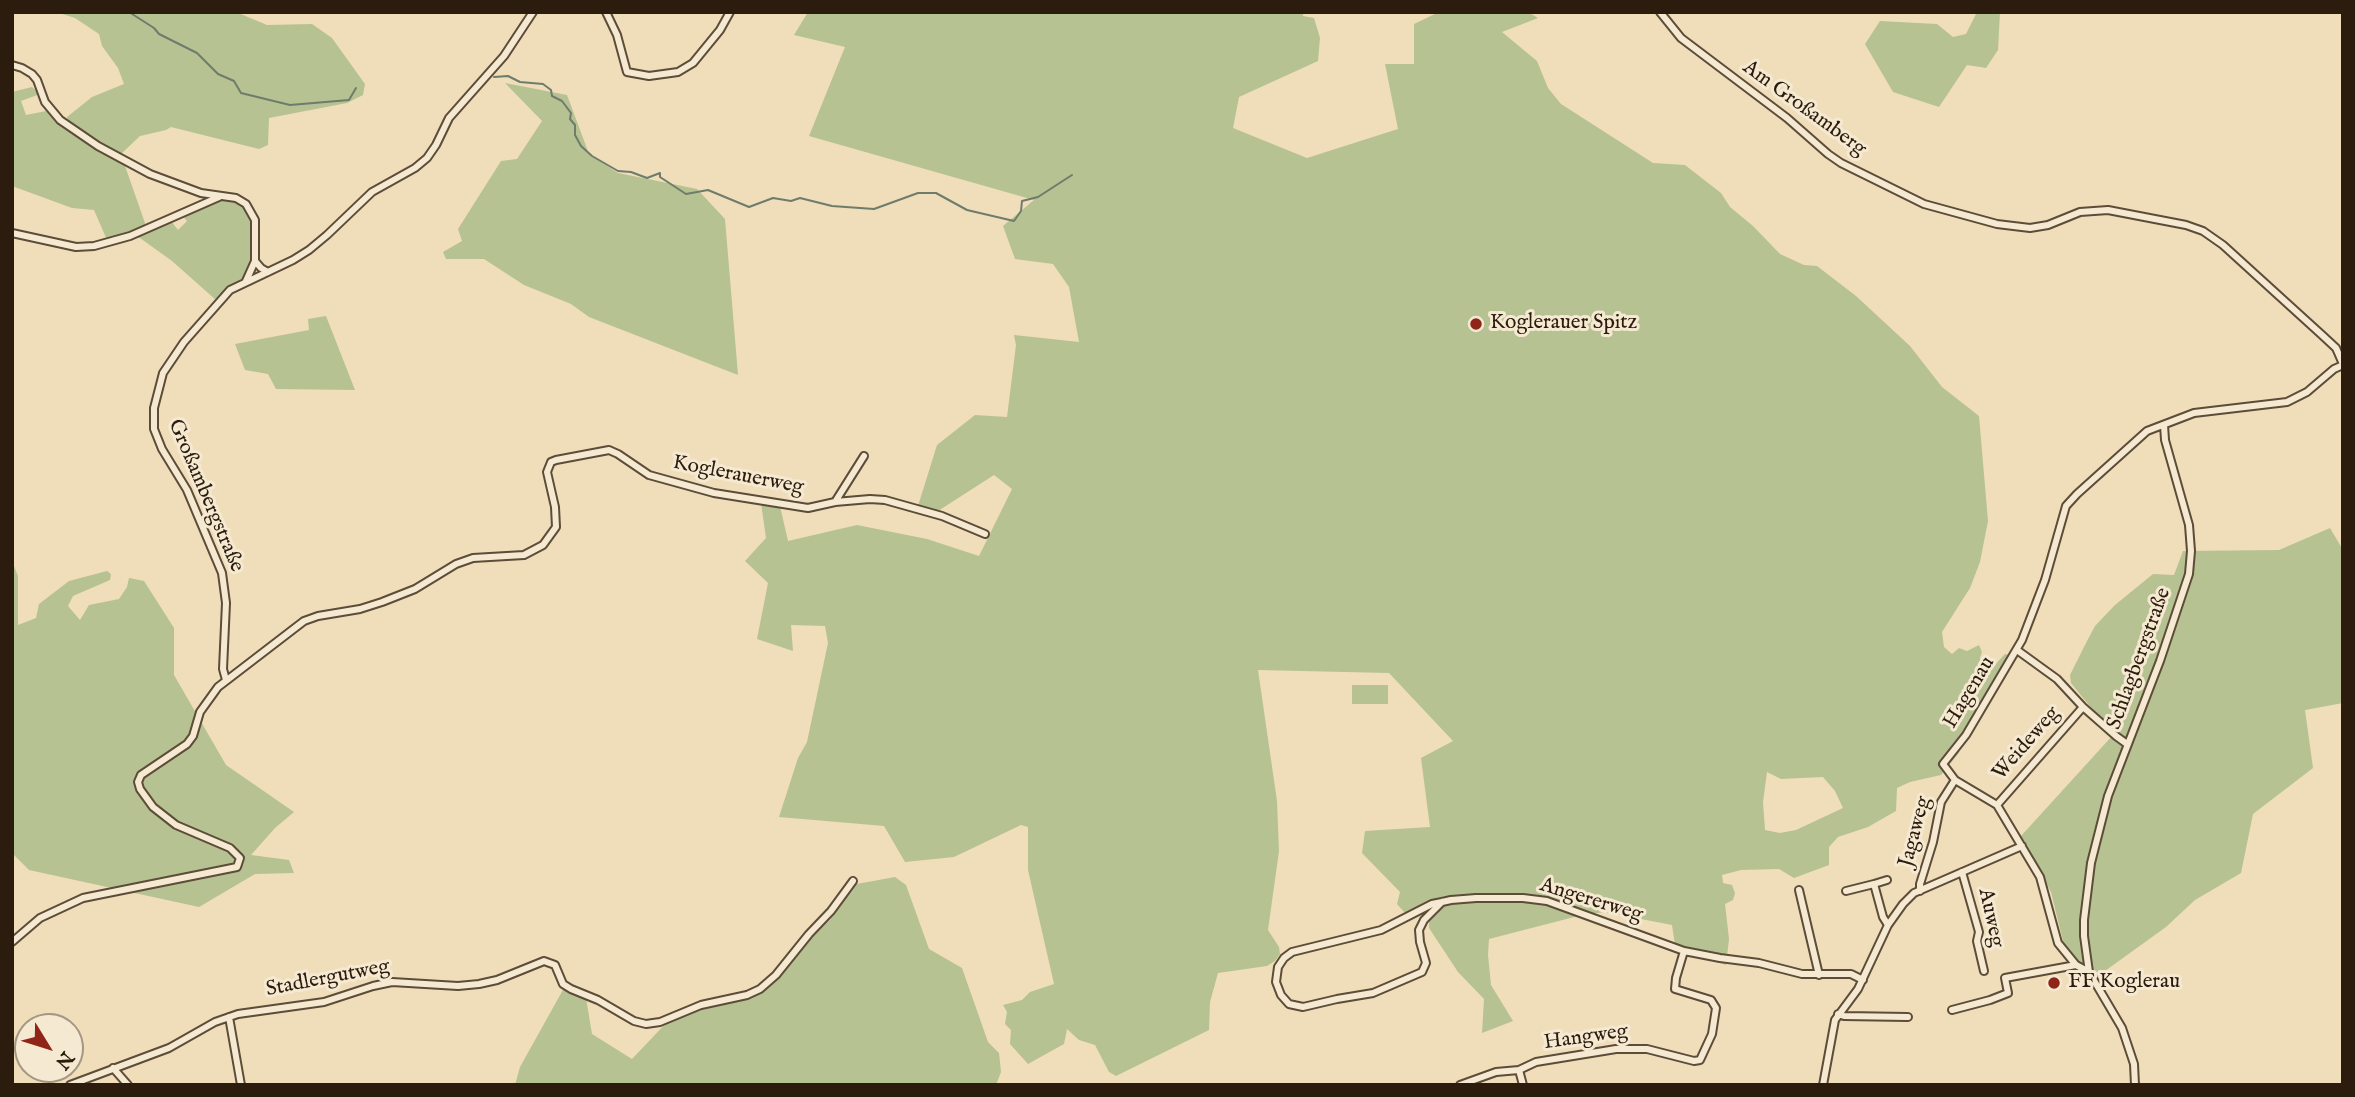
<!DOCTYPE html>
<meta charset="utf-8">
<style>
body{margin:0}
#map{position:relative;width:2355px;height:1097px;overflow:hidden;background:#f0ddba;font-family:"IM FELL English",serif}
canvas{display:block}
.frame{position:absolute;inset:0;border:14px solid #2b1c0d;pointer-events:none}
.north{position:absolute;left:14px;top:1013px;width:70px;height:70px;box-sizing:border-box;background:#f5e9d2;border:2px solid #a49783;border-radius:50%;rotate:128deg;font-size:19px;font-weight:700;line-height:28px;text-align:center;color:#2b1c0d}
.north::after{content:'';display:block;margin:auto;width:24px;height:32px;background:#8f2418;clip-path:polygon(50% 0,100% 100%,50% 72%,0 100%)}
</style>
<div id="map">
<canvas width="2355" height="1097"></canvas>
<div class="frame"></div>
<div class="north">N</div>
</div>
<script>
const ctx = document.querySelector('canvas').getContext('2d');
ctx.lineJoin = 'round';
function fill(path, color) { ctx.fillStyle = color; ctx.fill(path, 'evenodd'); }
const poly = rows => new Path2D(rows.map(r => 'M' + r).join(''));
function strokePath(path, color, width, dash) { ctx.strokeStyle = color; ctx.lineWidth = width; ctx.lineCap = dash ? 'butt' : 'round'; ctx.setLineDash(dash || []); ctx.stroke(path); }
function write(font, color, halo, rows, align = 'center') {
  ctx.font = font + ' "IM FELL English",serif'; ctx.lineWidth = 6; ctx.setLineDash([]); ctx.textBaseline = 'middle'; ctx.strokeStyle = halo; ctx.fillStyle = color; for (const [text, x, y, turn = 0] of rows) {
    ctx.save(); ctx.translate(x, y); ctx.rotate((+turn || 0) * Math.PI / 180); ctx.textAlign = isNaN(turn) ? turn : align; if (halo) ctx.strokeText(text, 0, 0); ctx.fillText(text, 0, 0); ctx.restore();
  }
}
const green = poly([
 [56,12,236,12,267,25,312,24,332,38,365,84,363,95,347,103,269,118,268,145,259,149,171,127,166,130,140,136,121,154,69,123,67,117,92,97,124,84,118,68,102,46,99,34,75,18],
 [808,12,1303,12,1303,16,1314,18,1320,38,1318,61,1239,97,1233,128,1307,158,1398,129,1385,64,1414,64,1414,24,1439,12,1528,12,1538,18,1502,32,1537,61,1548,88,1561,104,1653,163,1685,165,1721,193,1730,207,1753,226,1780,254,1804,265,1817,266,1856,296,1910,346,1942,387,1979,416,1988,521,1980,562,1970,588,1942,632,1944,647,1952,654,1959,648,1967,651,1979,645,1982,652,1980,658,1985,665,1993,667,2005,654,2010,655,1958,754,1941,775,1910,782,1897,788,1896,811,1868,827,1838,837,1829,847,1829,865,1794,878,1779,869,1741,870,1722,875,1723,883,1732,885,1735,893,1733,900,1725,904,1729,939,1726,965,1684,951,1675,945,1672,925,1605,912,1582,915,1489,939,1488,955,1491,985,1513,1021,1482,1033,1484,999,1458,972,1429,928,1429,921,1438,913,1433,899,1406,914,1397,904,1400,892,1362,853,1365,831,1430,827,1421,758,1453,741,1389,673,1258,670,1277,801,1279,851,1268,930,1279,947,1280,954,1275,961,1267,966,1218,973,1210,1002,1209,1030,1116,1076,1109,1072,1095,1045,1079,1040,1067,1029,1064,1044,1028,1064,1010,1044,1011,1030,1005,1024,1007,1012,1003,1005,1022,1000,1030,992,1054,984,1028,870,1028,827,1021,825,954,857,905,862,884,826,779,817,798,758,807,742,828,643,825,626,791,625,793,651,757,639,768,583,745,561,766,538,761,503,780,506,788,541,857,525,927,539,979,556,1012,489,994,475,938,511,918,506,937,445,975,415,1007,417,1016,345,1014,335,1079,342,1069,287,1053,264,1015,259,1003,226,1034,200,809,136,845,47,794,35],
 [1767,772,1781,779,1823,777,1835,791,1843,808,1796,830,1780,833,1765,830,1763,802],
 [1977,12,2000,12,1998,50,1986,68,1967,65,1939,107,1893,92,1865,44,1880,21,1937,24,1953,37,1966,34],
 [505,83,567,95,589,154,618,173,697,189,725,219,738,375,589,317,571,304,524,285,484,259,446,259,443,252,462,241,458,229,501,161,517,159,542,121],
 [32,87,40,94,21,101,26,115,46,111,56,123,124,163,146,226,107,240,94,210,72,208,12,186,12,92],
 [231,198,242,203,249,211,253,224,253,257,250,271,243,278,216,300,172,261,140,238,130,238,171,221,178,230,187,221,182,215,221,199],
 [326,316,355,390,276,389,268,374,245,370,235,344,309,330,308,319],
 [2330,528,2343,550,2343,703,2305,710,2313,768,2253,814,2241,873,2195,900,2166,927,2091,981,2065,949,2051,892,2021,836,2113,735,2071,683,2070,675,2087,641,2095,626,2115,605,2153,574,2174,575,2183,551,2279,550],
 [12,561,18,576,18,625,36,618,39,604,69,581,107,571,111,574,110,580,73,596,68,606,80,620,89,605,119,599,127,587,129,578,144,581,174,628,174,675,226,765,294,812,275,828,251,855,289,860,294,873,255,874,199,907,29,870,12,853],
 [1352,685,1388,685,1388,704,1352,704],
 [895,877,906,885,929,949,962,968,988,1042,999,1053,1001,1072,996,1085,515,1085,520,1067,564,988,586,998,592,1034,632,1059,669,1020,703,1006,748,996,764,990,782,971,806,940,830,920,857,884]
]);
const stream = poly([
 [129,12,154,28,159,34,197,53,218,74,234,81,241,93,290,105,349,100,356,88],
 [494,77,508,76,520,82,543,84,551,90,552,96,562,101,571,113,570,119,575,125,575,135,581,146,592,156,618,171,631,172,647,178,660,173,660,177,686,194,708,190,749,207,773,198,791,201,800,198,832,206,874,209,918,193,936,193,967,210,1014,221,1021,211,1022,201,1038,197,1072,175]
]);
const street = poly([
 [606,12,617,35,627,72,649,76,678,72,693,63,720,30,730,12],
 [1660,12,1681,38,1787,118,1828,154,1841,163,1924,204,1997,224,2030,228,2048,225,2080,212,2108,210,2186,225,2203,231,2223,245,2322,335,2336,348,2343,364],
 [12,65,22,68,32,74,37,80,45,102,60,120,98,146,150,174,201,193,236,198,246,204,255,220,255,261,261,268,268,272],
 [12,233,76,247,94,246,130,236,219,197],
 [246,281,255,261],
 [835,502,864,456],
 [2017,650,2057,679,2083,707,2116,736,2127,744],
 [226,680,223,669,226,603,222,573,187,490,162,449,154,429,154,408,163,373,184,342,230,290,293,260,309,250,327,235,372,192,415,168,427,158,436,145,449,118,504,56,533,12],
 [1997,805,2083,707],
 [1962,872,1979,932,1977,941,1984,971],
 [1874,884,1887,880],
 [1799,890,1819,975],
 [1846,891,1874,884,1883,917,1888,925],
 [1920,891,1920,884,1933,842,1941,802,1955,780],
 [1442,902,1424,920,1419,930,1420,942,1426,963,1422,972,1373,993,1337,999,1303,1007,1289,1004,1281,995,1276,982,1278,967,1284,958,1292,952,1381,930,1432,904,1442,902,1451,900,1476,898,1523,898,1547,901,1684,951,1720,958,1759,963,1802,974,1851,974,1863,980],
 [12,942,40,918,83,898,237,867,240,858,230,848,176,825,153,807,140,789,138,782,141,775,187,744,193,736,200,712,218,687,304,621,318,616,360,609,382,602,415,589,456,564,473,558,524,555,543,545,556,527,555,507,547,472,551,462,556,460,609,450,618,454,649,475,714,493,808,508,835,502,870,499,885,500,942,516,985,534],
 [2089,972,2076,965,2058,943,2040,877,1997,805,1955,780,1943,764,1966,735,2022,640,2045,580,2066,506,2077,494,2147,431,2194,413,2287,402,2307,392,2334,369,2343,365],
 [1952,1010,1990,1000,2008,993,2005,978,2076,965],
 [1838,1014,1844,1016,1908,1017],
 [229,1017,241,1085],
 [113,1068,128,1085],
 [1519,1070,1523,1085],
 [70,1085,169,1048,215,1022,238,1014,324,1002,373,986,392,982,458,986,479,984,497,980,544,961,555,965,563,984,571,989,598,1000,634,1021,646,1024,660,1022,701,1005,747,995,760,989,776,975,809,934,831,911,853,881],
 [1460,1085,1496,1072,1519,1070,1536,1062,1616,1049,1647,1049,1694,1061,1700,1060,1712,1034,1716,1008,1711,1000,1675,989,1676,978,1684,951],
 [1823,1085,1835,1020,1858,989,1888,925,1903,904,1914,893,2022,846],
 [2135,1085,2134,1064,2122,1028,2089,972,2084,936,2084,920,2091,863,2108,796,2160,661,2189,574,2191,551,2189,525,2165,440,2164,425]
]);
const markers = [
 [1476,324,7,"#8f2418"],
 [2054,983,7,"#8f2418"]
];
const streetNames = [
 ["Am Großamberg",1804,109,36],
 ["Koglerauerweg",738,476,11],
 ["Großambergstraße",205,496,67],
 ["Schlagbergstraße",2140,659,-70],
 ["Hagenau",1970,693,-59],
 ["Weideweg",2027,744,-49],
 ["Jagaweg",1916,832,-75],
 ["Angererweg",1591,901,17],
 ["Auweg",1990,918,78],
 ["Stadlergutweg",328,979,-11],
 ["Hangweg",1586,1038,-8]
];
const poiNames = [
 ["Koglerauer Spitz",1490,324],
 ["FF Koglerau",2068,983]
];
fill(green, '#b6c292');
strokePath(stream, '#6e7c6c', 2);
strokePath(street, '#5c4c38', 10);
strokePath(street, '#f5e9d2', 6);
for (const [x, y, r, color] of markers) { const dot = new Path2D(); dot.arc(x, y, r, 0, 2 * Math.PI); ctx.fillStyle = color; ctx.fill(dot); strokePath(dot, '#f5e9d2', 2.5); }
write('21px', '#2b1c0d', '#f5e9d2', streetNames);
write('21px', '#2b1c0d', '#f5e9d2', poiNames, 'left');
</script>
